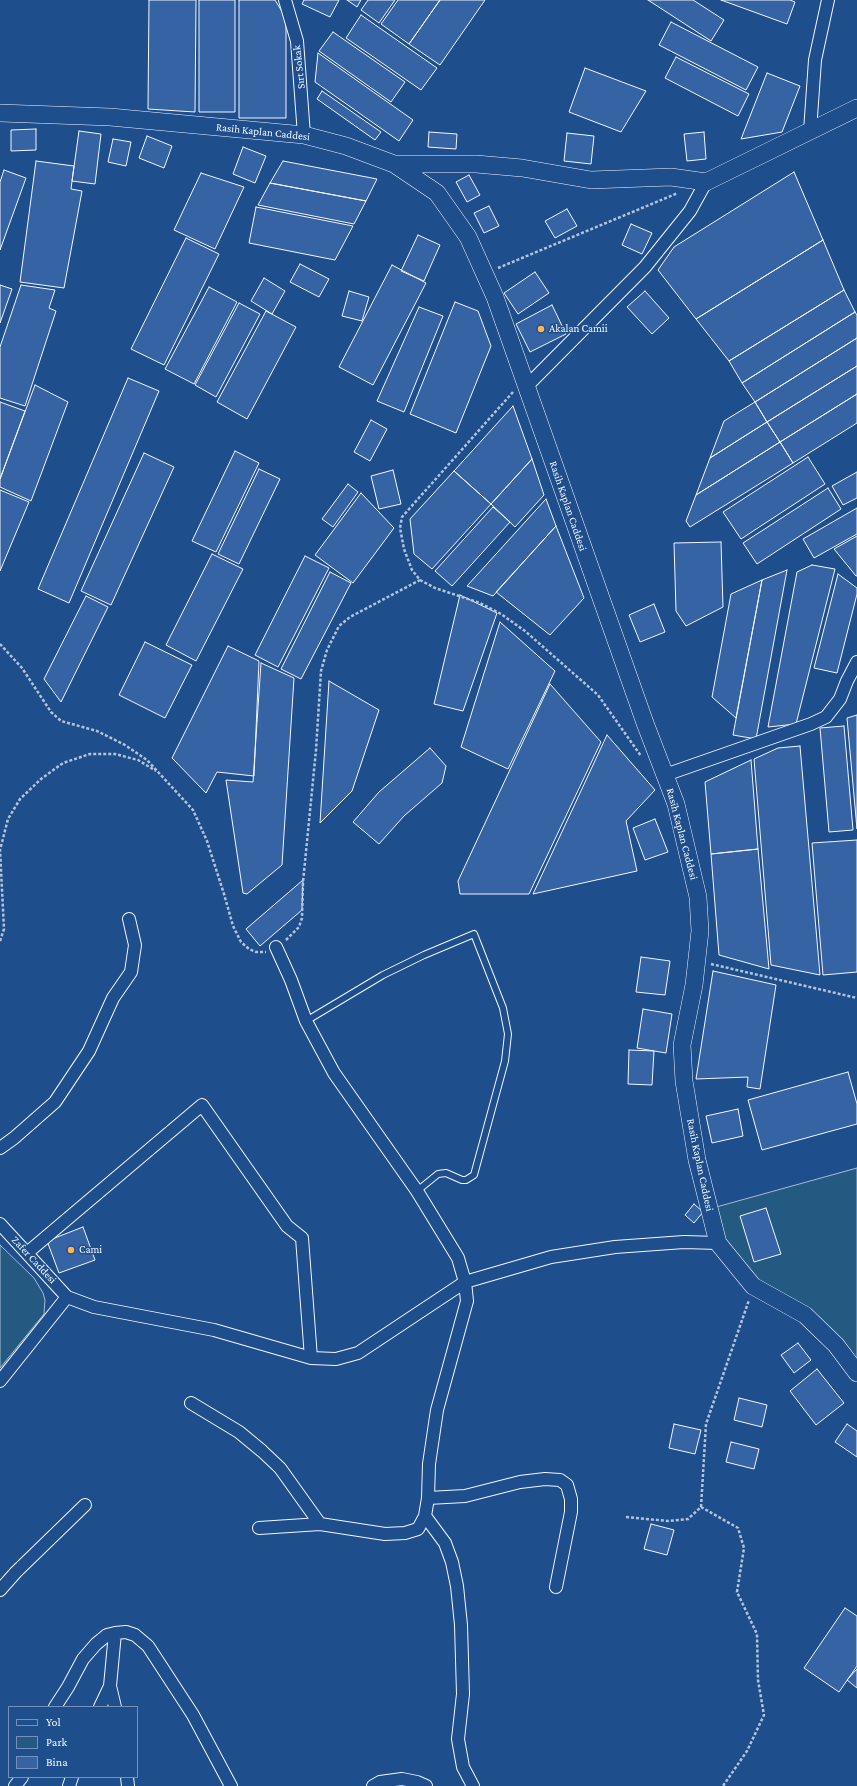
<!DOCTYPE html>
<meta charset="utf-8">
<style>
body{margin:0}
#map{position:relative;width:857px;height:1786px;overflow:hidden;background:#1f4e8c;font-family:"Crimson Pro",serif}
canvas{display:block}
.legend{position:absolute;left:8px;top:1706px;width:130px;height:72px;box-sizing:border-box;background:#1f4e8c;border:1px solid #7391ba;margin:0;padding:5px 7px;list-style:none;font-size:12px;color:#f2f6ff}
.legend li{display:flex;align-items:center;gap:8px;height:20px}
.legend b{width:20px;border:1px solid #7391ba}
</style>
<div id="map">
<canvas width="857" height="1786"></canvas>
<ul class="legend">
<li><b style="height:5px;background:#1f4e8c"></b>Yol</li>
<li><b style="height:11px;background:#245a82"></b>Park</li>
<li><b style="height:11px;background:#3563a3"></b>Bina</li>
</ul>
</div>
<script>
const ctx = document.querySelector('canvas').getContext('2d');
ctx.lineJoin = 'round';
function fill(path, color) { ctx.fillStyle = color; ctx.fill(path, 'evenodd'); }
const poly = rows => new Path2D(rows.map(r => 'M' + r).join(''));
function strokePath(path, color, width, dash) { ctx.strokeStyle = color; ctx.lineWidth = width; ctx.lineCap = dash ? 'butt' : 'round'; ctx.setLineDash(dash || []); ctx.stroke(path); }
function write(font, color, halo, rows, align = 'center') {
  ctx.font = font + ' "Crimson Pro",serif'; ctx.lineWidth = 3; ctx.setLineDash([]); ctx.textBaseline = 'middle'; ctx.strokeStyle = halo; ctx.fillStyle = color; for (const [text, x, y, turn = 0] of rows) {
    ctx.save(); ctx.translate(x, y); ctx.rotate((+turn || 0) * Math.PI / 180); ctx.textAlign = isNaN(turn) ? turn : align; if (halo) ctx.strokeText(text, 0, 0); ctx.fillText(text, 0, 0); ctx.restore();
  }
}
const green = poly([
 [857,1168,857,1373,836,1345,735,1265,709,1209,857,1168],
 [0,1245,34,1278,43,1293,45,1300,44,1314,0,1368,0,1245]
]);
const building = poly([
 [149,0,196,0,195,112,148,109,149,0],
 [199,0,235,0,235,112,199,112,199,0],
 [239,0,275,0,286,18,286,118,239,118,239,0],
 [304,0,339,0,330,17,302,4,304,0],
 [347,0,361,0,357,7,347,0],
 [368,0,395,0,379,23,361,10,368,0],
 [398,0,440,0,409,44,381,24,398,0],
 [440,0,485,0,440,65,409,44,440,0],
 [648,0,693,0,724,20,711,41,648,0],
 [721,0,790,0,795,2,787,24,721,0],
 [361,15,437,68,421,90,346,38,361,15],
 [671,22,758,67,746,90,659,45,671,22],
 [333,32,405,82,391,102,319,51,333,32],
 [318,53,413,120,399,141,315,82,318,53],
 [676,57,749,94,738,116,665,78,676,57],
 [585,68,646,91,621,132,569,112,585,68],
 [767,73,800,86,782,132,741,139,767,73],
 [322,91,381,132,375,140,317,99,322,91],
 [36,129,36,150,11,151,11,130,36,129],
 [79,131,101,134,95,184,72,181,79,131],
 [429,132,457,134,456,149,428,147,429,132],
 [704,132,706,159,687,161,684,134,704,132],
 [567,133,594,136,591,164,564,161,567,133],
 [147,136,172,146,164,168,139,158,147,136],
 [113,139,131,142,126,166,108,162,113,139],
 [243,147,266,156,255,183,233,174,243,147],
 [36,161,74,166,71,189,82,191,64,288,20,282,36,161],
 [283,161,377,179,366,201,270,183,283,161],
 [4,170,26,178,0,250,0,182,4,170],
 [794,172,823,240,696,319,658,270,674,247,794,172],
 [201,173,244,187,215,249,174,230,201,173],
 [469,175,480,195,467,202,456,182,469,175],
 [270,183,366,201,354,224,258,205,270,183],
 [489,206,499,226,484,233,474,213,489,206],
 [256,207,353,226,335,260,249,243,256,207],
 [567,209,577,226,555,238,545,221,567,209],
 [631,224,652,233,642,254,622,245,631,224],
 [418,235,440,245,424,281,401,271,418,235],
 [186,238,219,254,164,365,131,349,186,238],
 [823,240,844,290,729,361,696,319,823,240],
 [300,264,329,279,319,297,290,282,300,264],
 [392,265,426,283,373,385,339,367,392,265],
 [535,272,549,293,518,314,504,293,535,272],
 [264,278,285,291,272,314,251,301,264,278],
 [0,285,12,289,0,323,0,285],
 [21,285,55,290,49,308,56,311,25,406,0,398,0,347,21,285],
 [209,287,237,302,194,384,165,369,209,287],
 [844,290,855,312,742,383,729,361,844,290],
 [349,291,369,297,362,321,342,316,349,291],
 [645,291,669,318,652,334,627,307,645,291],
 [455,302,478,311,491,346,456,433,410,414,455,302],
 [239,303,260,314,216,397,195,385,239,303],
 [552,305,566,334,530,352,516,324,552,305],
 [419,307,443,316,404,412,377,401,419,307],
 [266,311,296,327,247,419,217,402,266,311],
 [855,312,857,315,857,338,755,402,742,383,855,312],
 [857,338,857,366,767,422,755,402,857,338],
 [857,366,857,394,780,442,767,422,857,366],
 [128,378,159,391,69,603,38,589,128,378],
 [35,385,68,402,31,501,0,487,0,479,35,385],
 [857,394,857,423,793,463,780,442,857,394],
 [0,402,25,411,0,479,0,402],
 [755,402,767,422,710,458,724,421,755,402],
 [513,406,532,459,491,504,454,471,513,406],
 [371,420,387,429,370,461,354,452,371,420],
 [767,422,780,442,696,495,710,458,767,422],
 [780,442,793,463,690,527,686,521,696,495,780,442],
 [235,451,259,463,216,552,192,541,235,451],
 [144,453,174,467,111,605,81,591,144,453],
 [808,457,825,484,741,539,723,512,808,457],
 [532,459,544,495,515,527,491,504,532,459],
 [259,469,280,479,239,564,218,554,259,469],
 [393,470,401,504,379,509,371,476,393,470],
 [454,471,491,504,432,569,414,554,410,519,454,471],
 [857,472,857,498,843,505,832,486,857,472],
 [348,484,358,492,333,527,322,519,348,484],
 [828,488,841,509,757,564,743,543,828,488],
 [0,490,29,502,0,571,0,490],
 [361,493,394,528,353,583,315,555,361,493],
 [546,499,556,526,493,596,467,586,546,499],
 [493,507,510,522,452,586,435,571,493,507],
 [857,508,857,534,814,558,803,539,857,508],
 [556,526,584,598,550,635,496,592,556,526],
 [857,536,857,576,856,576,834,549,857,536],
 [721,542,723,607,686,626,676,611,674,543,721,542],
 [212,554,243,569,196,661,166,645,212,554],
 [305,556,329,568,278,667,255,655,305,556],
 [812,565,835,569,796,724,768,727,797,572,812,565],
 [787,570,756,739,733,735,762,580,787,570],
 [330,572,351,583,301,679,281,669,330,572],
 [838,574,857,588,857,594,837,673,814,668,838,574],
 [762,580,736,718,712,697,731,594,762,580],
 [460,595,497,613,463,711,434,704,460,595],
 [86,596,108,607,61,702,44,679,86,596],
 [654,604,665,632,640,642,629,615,654,604],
 [500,622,555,671,508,769,461,747,500,622],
 [145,642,192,665,165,718,119,695,145,642],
 [228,646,259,661,254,776,217,772,206,793,172,758,228,646],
 [261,663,294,678,282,865,247,894,243,893,226,780,253,782,261,663],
 [329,681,379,710,352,791,320,823,329,681],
 [550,684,601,742,529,894,460,894,458,881,550,684],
 [857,715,857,829,847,718,857,715],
 [844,726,853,830,829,832,820,728,844,726],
 [607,735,655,790,626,821,637,871,533,894,607,735],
 [800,746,820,975,771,965,754,759,778,748,800,746],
 [430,748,446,766,442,783,404,816,379,844,353,822,379,792,430,748],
 [751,760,758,849,711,854,705,782,751,760],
 [655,819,668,852,645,860,633,828,655,819],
 [857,840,857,972,823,975,812,843,857,840],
 [758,849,769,969,719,955,711,854,758,849],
 [303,880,302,910,260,946,246,929,303,880],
 [641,957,670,961,665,995,636,992,641,957],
 [713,971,776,985,760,1089,747,1087,748,1077,696,1079,713,971],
 [643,1009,672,1014,666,1053,637,1048,643,1009],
 [629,1050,654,1051,652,1085,628,1084,629,1050],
 [848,1072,857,1104,857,1124,762,1150,748,1100,848,1072],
 [738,1109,743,1136,712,1143,706,1116,738,1109],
 [694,1204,703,1212,694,1223,685,1215,694,1204],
 [766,1208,781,1254,754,1262,740,1216,766,1208],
 [83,1227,95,1260,59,1273,47,1241,83,1227],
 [798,1343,811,1360,794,1373,781,1355,798,1343],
 [817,1369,844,1403,816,1425,790,1391,817,1369],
 [739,1398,767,1405,762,1427,734,1420,739,1398],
 [674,1424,701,1430,695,1454,669,1448,674,1424],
 [847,1424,857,1431,857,1457,835,1442,847,1424],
 [731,1442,759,1449,754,1469,726,1462,731,1442],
 [651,1524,674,1530,667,1555,644,1549,651,1524],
 [845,1608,857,1616,857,1666,839,1692,804,1668,845,1608],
 [857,1669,857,1688,847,1680,857,1669]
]);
const path = poly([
 [498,268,678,193],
 [513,392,402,517,400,528,404,549,412,570,420,580,435,588,480,603,501,614,525,631,598,695,641,756],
 [0,644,22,668,51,712,61,721,97,731,125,745,147,760,193,810,207,841,224,894,233,926,241,942,249,949,256,952,266,952],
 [286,940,299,927,302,918,303,882,316,750,321,671,327,650,339,626,350,617,420,580],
 [0,941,4,929,0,850,8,819,20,799,41,779,63,763,90,754,115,754,138,760,156,771],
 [711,964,857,998],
 [701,1507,738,1528,744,1548,737,1592,757,1634,758,1680,764,1715,747,1751,723,1786],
 [626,1517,668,1521,688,1519,701,1507,706,1424,749,1300]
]);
const lane = poly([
 [306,1021,383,975,424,955,474,934,503,1008,508,1034,505,1061,474,1175,466,1180,462,1180,446,1173,438,1174,417,1191]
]);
const street = poly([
 [285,0,297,41,304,135],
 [810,131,815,60,828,0],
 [526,387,645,267,690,211,706,182],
 [665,775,811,724,826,717,840,699,847,681,857,662],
 [0,1148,14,1138,55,1102,89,1051,113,998,131,972,135,945,129,919],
 [0,1224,67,1297,94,1307,214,1330,311,1358,336,1359,358,1353,465,1282,551,1257,615,1247,684,1242,718,1243],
 [27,1253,202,1105,287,1226,302,1238,311,1358],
 [0,1381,67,1297],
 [191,1403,239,1432,262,1451,280,1468,320,1524],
 [428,1498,465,1496,520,1482,545,1479,560,1480,567,1485,571,1499,571,1512,556,1587],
 [425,1516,445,1543,452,1562,457,1586,461,1625,463,1694,458,1739,463,1767,473,1786],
 [259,1528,320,1524,385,1534,405,1533,418,1529,425,1516,428,1498,429,1464,437,1410,467,1301,465,1282,458,1258,417,1191,334,1073,306,1021,291,980,276,947],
 [0,1590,16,1572,85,1505],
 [110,1686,115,1707],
 [55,1707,68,1687,83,1659,96,1644,107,1635,115,1633,126,1632,135,1635,148,1646,193,1715,231,1786],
 [100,1707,110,1686,115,1633],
 [127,1777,128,1786],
 [15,1786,22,1777],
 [69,1786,72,1777],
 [373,1786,380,1782,402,1779,417,1782,426,1786]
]);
const secondary = poly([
 [0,113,110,117,304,135,346,146,394,164,437,193,468,237,495,297,645,723,676,804,698,897,700,931,694,985,682,1045,684,1081,697,1160,718,1243,753,1286,805,1315,836,1345,857,1373],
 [394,164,476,164,522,168,591,180,671,177,706,182,857,108]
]);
const markers = [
 [541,329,4,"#ffb74d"],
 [71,1250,4,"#ffb74d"]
];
const streetNames = [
 ["Sırt Sokak",299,67,-96],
 ["Rasih Kaplan Caddesi",263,132,6],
 ["Rasih Kaplan Caddesi",568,506,71],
 ["Rasih Kaplan Caddesi",682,834,75],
 ["Rasih Kaplan Caddesi",700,1165,78],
 ["Zafer Caddesi",34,1260,47]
];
const poiNames = [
 ["Akalan Camii",549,329],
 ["Cami",79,1250]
];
fill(green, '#245a82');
strokePath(green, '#a8bbd7', 1);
fill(building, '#3563a3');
strokePath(building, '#f2f6ff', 1);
strokePath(lane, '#f2f6ff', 8);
strokePath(street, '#f2f6ff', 14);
strokePath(secondary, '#f2f6ff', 18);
strokePath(path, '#b3c4dc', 2.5, [3, 2]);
strokePath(lane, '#1f4e8c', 6);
strokePath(street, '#1f4e8c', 12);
strokePath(secondary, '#1f4e8c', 17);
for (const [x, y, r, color] of markers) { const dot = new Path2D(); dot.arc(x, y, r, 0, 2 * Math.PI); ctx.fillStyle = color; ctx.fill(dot); strokePath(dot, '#1f4e8c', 1.5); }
write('11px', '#f2f6ff', '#1f4e8c', streetNames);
write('11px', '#f2f6ff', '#1f4e8c', poiNames, 'left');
</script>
